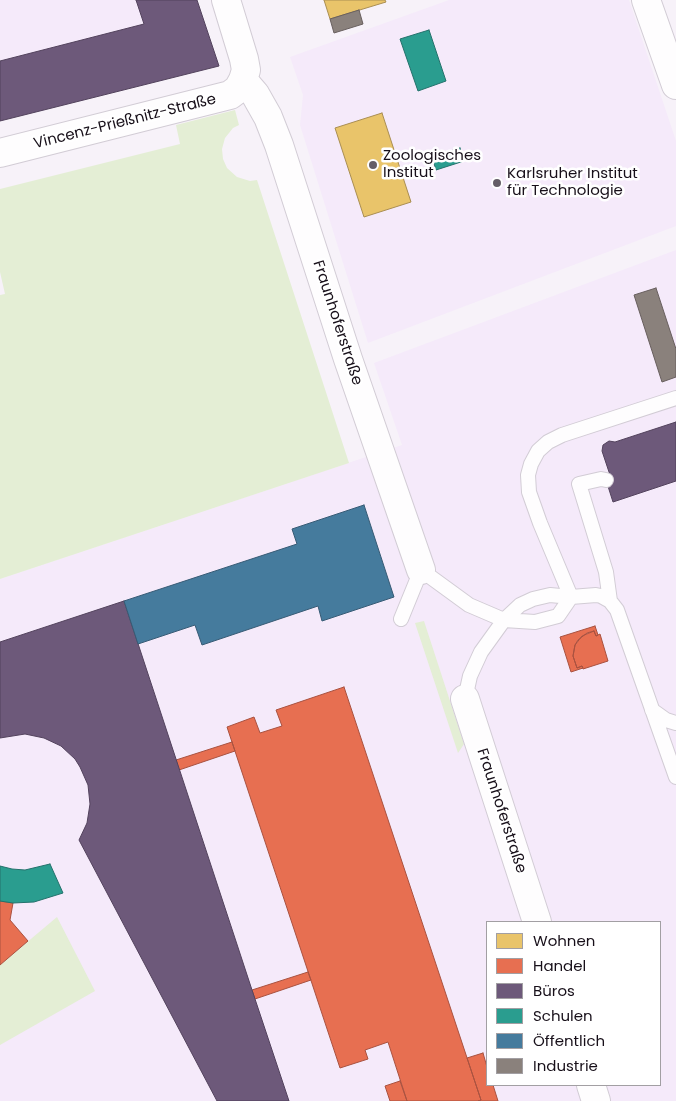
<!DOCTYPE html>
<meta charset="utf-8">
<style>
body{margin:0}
#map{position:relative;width:676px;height:1101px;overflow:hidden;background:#f7f2f9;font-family:Poppins,sans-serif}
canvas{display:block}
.legend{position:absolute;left:486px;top:921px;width:175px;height:165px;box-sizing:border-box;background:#fff;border:1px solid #a29fa3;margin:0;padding:6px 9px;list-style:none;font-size:15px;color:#170f19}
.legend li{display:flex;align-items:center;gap:10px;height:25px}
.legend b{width:25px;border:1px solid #a29fa3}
</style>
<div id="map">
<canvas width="676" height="1101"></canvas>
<ul class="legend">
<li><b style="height:14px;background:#e9c46a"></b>Wohnen</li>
<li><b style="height:14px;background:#e76f51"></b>Handel</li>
<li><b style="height:14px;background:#6d597a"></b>Büros</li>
<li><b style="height:14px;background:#2a9d8f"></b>Schulen</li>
<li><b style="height:14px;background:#457b9d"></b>Öffentlich</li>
<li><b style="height:14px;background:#8a817c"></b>Industrie</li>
</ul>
</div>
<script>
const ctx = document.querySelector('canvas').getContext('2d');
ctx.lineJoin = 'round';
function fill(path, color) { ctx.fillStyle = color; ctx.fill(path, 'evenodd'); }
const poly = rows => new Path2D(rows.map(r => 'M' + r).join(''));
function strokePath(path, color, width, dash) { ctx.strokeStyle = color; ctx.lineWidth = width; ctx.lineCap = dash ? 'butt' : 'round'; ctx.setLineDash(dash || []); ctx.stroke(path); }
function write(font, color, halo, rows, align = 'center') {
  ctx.font = font + ' Poppins,sans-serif'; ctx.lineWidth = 5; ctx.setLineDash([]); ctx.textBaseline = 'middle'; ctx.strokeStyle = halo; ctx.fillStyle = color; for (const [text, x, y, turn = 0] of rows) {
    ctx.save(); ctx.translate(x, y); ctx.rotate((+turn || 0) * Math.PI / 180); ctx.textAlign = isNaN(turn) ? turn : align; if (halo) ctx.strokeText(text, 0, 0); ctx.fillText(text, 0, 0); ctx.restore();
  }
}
const built = poly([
 [0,0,197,0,0,121],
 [449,0,629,0,676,141,676,226,368,343,300,125,303,95,290,57],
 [676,250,676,1101,0,1101,0,579,402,445,374,363],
 [487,922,660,922,660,1085,487,1085]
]);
const green = poly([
 [235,110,239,125,233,128,225,138,222,149,223,159,227,168,237,177,250,181,257,180,349,463,0,579,0,295,5,294,0,272,0,189,180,144,176,125],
 [424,621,464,744,458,753,415,623],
 [57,917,95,991,0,1045,0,965]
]);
const homes = poly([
 [324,0,385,0,386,2,330,19,324,0],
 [382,113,411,202,364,217,335,128,382,113]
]);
const shops = poly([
 [595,626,598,635,596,636,594,631,587,633,578,640,575,645,573,656,577,668,582,666,583,668,571,672,560,637,595,626],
 [594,631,596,636,600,634,608,661,583,669,582,666,577,668,573,656,575,645,582,636,594,631],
 [344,687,481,1100,478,1101,407,1101,388,1042,365,1050,368,1059,340,1068,227,727,254,717,260,733,282,726,276,710,344,687],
 [232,742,235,751,179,770,176,760,232,742],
 [0,901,13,903,10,920,28,941,0,965,0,901],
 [308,972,311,980,255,999,252,990,308,972],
 [483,1053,487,1067,487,1085,493,1085,498,1101,478,1101,481,1100,467,1058,483,1053],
 [400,1081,407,1101,390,1101,385,1086,400,1081]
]);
const offices = poly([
 [136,0,197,0,219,66,0,121,0,61,144,24,136,0],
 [676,422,676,481,613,502,606,480,611,478,602,451,603,445,609,441,615,442,676,422],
 [124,601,252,990,289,1101,217,1101,79,840,87,823,90,804,88,785,80,767,75,759,61,746,44,738,25,734,0,738,0,642,124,601]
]);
const schools = poly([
 [429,30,446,81,418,91,400,39,429,30],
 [460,148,464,161,436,170,432,157,460,148],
 [50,864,63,893,34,902,13,903,0,901,0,866,12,869,25,870,50,864]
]);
const public = poly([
 [364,505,394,597,322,621,318,606,202,645,195,625,138,644,124,601,297,544,292,529,364,505]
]);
const industry = poly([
 [359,10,363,24,334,33,330,19,359,10],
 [656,288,676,349,676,377,662,382,634,295,656,288]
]);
const service = poly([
 [606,480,601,479,579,484,606,572,610,601],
 [571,597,540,523,529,492,528,475,531,464,538,451,548,442,562,435,676,398],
 [401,619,421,570,469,605,504,620,535,622,558,616,571,597],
 [465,699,470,676,481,652,504,620,520,605,533,599,550,595,571,597,596,595,601,596,610,601,617,610,676,777],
 [652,710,666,720,676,723]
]);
const minor = poly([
 [646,0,676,85],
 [243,80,255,94,268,117,279,145,348,359,421,570],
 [0,153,230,95,238,89,243,80,246,70,244,59,226,0],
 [465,699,537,922],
 [591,1085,596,1101]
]);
const markers = [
 [373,165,5,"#655e67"],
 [497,183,5,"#655e67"]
];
const streetNames = [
 ["Vincenz-Prießnitz-Straße",125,122,-14],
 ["Fraunhoferstraße",337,323,72],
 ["Fraunhoferstraße",501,811,72]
];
const poiNames = [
 ["Zoologisches",383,156],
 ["Institut",383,173],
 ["Karlsruher Institut",507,174],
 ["für Technologie",507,191]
];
fill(built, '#f5eafa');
fill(green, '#e4eed5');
fill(homes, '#e9c46a');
strokePath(homes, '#aa8e52', 1);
fill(shops, '#e76f51');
strokePath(shops, '#a95240', 1);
fill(offices, '#6d597a');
strokePath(offices, '#53435d', 1);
fill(schools, '#2a9d8f');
strokePath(schools, '#24726c', 1);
fill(public, '#457b9d');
strokePath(public, '#375b75', 1);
fill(industry, '#8a817c');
strokePath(industry, '#685f5e', 1);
strokePath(service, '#d2ccd5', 16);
strokePath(minor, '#d2ccd5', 30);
strokePath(service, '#fefdfe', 14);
strokePath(minor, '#fefdfe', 28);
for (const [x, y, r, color] of markers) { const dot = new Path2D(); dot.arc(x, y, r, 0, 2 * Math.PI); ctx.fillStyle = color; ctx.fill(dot); strokePath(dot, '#fff', 2); }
write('15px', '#170f19', '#fff', streetNames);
write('15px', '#170f19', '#fff', poiNames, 'left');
</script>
